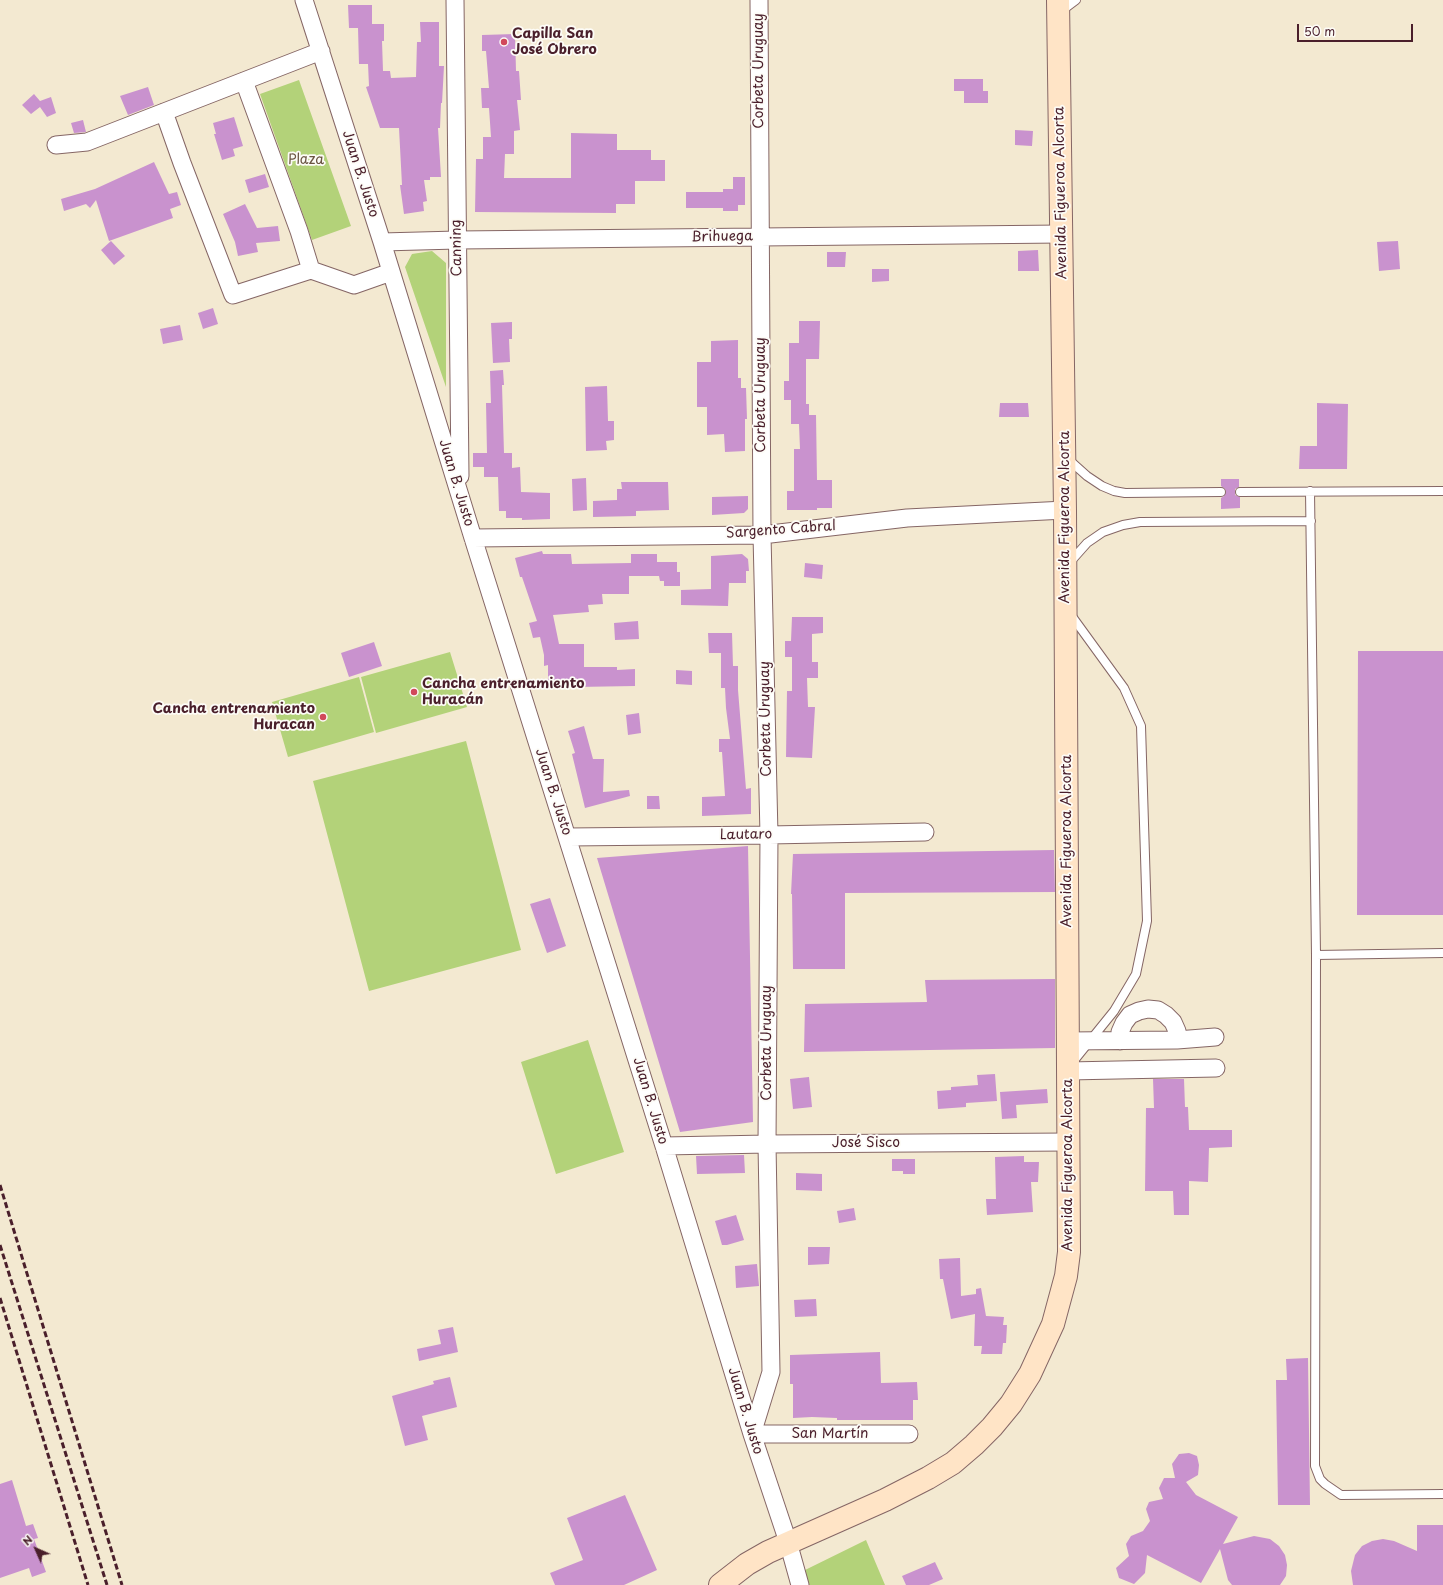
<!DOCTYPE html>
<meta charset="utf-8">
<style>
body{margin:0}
#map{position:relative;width:1443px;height:1585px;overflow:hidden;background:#f3e9d1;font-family:"Playpen Sans",sans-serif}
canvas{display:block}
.north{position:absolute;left:16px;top:1529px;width:40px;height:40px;-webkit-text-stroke:3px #fdfcf7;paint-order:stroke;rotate:315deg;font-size:11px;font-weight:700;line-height:16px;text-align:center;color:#4a1f2b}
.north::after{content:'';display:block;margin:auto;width:14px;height:18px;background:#4a1f2b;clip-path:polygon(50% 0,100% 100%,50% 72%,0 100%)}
.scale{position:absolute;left:1297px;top:24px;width:116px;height:18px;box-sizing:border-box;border:2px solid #4a1f2b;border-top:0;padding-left:5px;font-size:12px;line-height:14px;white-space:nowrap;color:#4a1f2b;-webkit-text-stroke:3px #fdfcf7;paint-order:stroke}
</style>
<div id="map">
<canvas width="1443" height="1585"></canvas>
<div class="north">N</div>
<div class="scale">50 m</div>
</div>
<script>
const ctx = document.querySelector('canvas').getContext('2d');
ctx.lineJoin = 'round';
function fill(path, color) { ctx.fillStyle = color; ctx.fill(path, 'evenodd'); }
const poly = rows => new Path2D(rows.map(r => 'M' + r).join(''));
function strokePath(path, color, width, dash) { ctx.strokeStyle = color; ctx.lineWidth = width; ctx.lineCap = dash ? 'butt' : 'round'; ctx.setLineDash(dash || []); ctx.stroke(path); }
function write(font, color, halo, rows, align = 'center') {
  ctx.font = font + ' "Playpen Sans",sans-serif'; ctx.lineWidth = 3.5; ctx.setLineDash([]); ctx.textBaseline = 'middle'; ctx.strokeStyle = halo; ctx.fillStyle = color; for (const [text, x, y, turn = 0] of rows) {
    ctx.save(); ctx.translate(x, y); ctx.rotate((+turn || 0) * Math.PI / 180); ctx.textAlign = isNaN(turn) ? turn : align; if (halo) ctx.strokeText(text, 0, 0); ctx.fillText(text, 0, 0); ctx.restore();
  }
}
const green = poly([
 [299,80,351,226,312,240,260,94],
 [432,251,446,263,446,387,405,267,412,254],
 [450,652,467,707,376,733,361,677],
 [359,677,374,732,288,757,272,702],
 [466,741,521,950,369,991,313,781],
 [588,1040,624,1152,556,1174,521,1062],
 [866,1540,885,1585,807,1585,803,1571]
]);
const building = poly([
 [348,5,372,5,372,24,384,24,384,41,382,41,383,71,390,71,391,78,416,77,417,42,421,42,420,22,439,22,439,66,444,66,442,103,441,103,440,128,438,128,441,177,430,177,430,180,424,180,427,201,423,202,424,211,404,214,400,185,402,185,399,128,380,128,366,87,369,86,368,64,359,64,358,28,349,28],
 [515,34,516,71,519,71,521,100,517,100,520,130,514,131,514,154,505,154,504,178,571,178,571,133,617,134,617,150,651,150,651,160,665,160,665,181,635,181,635,204,616,204,616,213,475,212,476,159,483,159,483,137,491,137,489,108,482,108,481,88,489,88,486,51,482,51,482,35],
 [954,79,983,79,983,91,988,91,988,103,964,103,964,91,954,91],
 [148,87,154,105,128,115,120,96],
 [34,94,40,101,51,97,56,113,47,117,40,107,31,114,22,105],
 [234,117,243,146,233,149,235,156,222,160,214,134,216,134,213,123],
 [83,120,86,132,74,133,71,123],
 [1015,130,1033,131,1032,146,1015,145],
 [154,162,169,194,177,192,181,205,170,209,173,218,109,241,96,200,90,208,86,204,64,211,61,199,95,189],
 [265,174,269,187,249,193,245,180],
 [733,177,745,177,745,205,738,205,738,211,723,211,723,208,686,208,686,192,723,192,723,189,733,189],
 [245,204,257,228,278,226,280,241,256,243,258,252,238,256,235,242,223,214],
 [111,241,125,256,114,265,101,250],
 [1398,241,1400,269,1379,271,1377,242],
 [1038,250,1039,271,1018,271,1018,251],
 [827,252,846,252,845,267,827,267],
 [872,269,889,269,889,281,872,282],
 [213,308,218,324,203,329,198,313],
 [799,321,820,321,819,359,806,359,806,404,809,404,809,415,816,415,817,480,832,480,832,508,817,508,817,510,787,510,787,491,794,491,794,449,800,449,799,424,791,424,791,400,784,400,784,381,789,381,789,343,799,343],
 [512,322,512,339,509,339,510,362,493,363,491,323],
 [180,325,183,340,163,344,160,329],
 [738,340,738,378,741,378,741,388,746,388,747,419,745,419,745,451,725,452,724,434,707,435,707,407,697,407,697,362,711,362,711,341],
 [503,370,504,385,502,385,504,453,512,453,512,468,520,467,521,492,550,493,550,519,522,520,522,518,506,518,506,511,499,511,498,477,484,477,484,467,473,467,473,453,487,453,486,403,491,403,490,371],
 [607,386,608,421,614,421,614,440,606,441,607,450,586,451,585,387],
 [1000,403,1028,403,1029,417,999,417],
 [1317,403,1348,404,1347,469,1299,469,1300,446,1317,446],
 [586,478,587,510,573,511,572,479],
 [1221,479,1239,479,1239,487,1235,489,1235,495,1240,497,1240,508,1221,509,1221,498,1224,496,1226,492,1225,489,1221,486],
 [621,482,668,482,669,510,636,511,636,516,593,517,593,501,617,500,617,489,622,489],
 [748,496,748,509,744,513,712,515,712,497],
 [542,551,543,554,571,554,572,564,631,563,631,554,657,554,657,562,677,562,677,572,680,572,680,586,664,586,664,581,660,581,659,576,629,576,629,594,602,594,603,604,588,605,589,612,553,615,559,644,584,644,584,667,617,667,617,670,635,669,635,686,576,687,576,684,548,685,548,665,544,666,544,655,540,637,533,638,529,623,537,621,522,577,520,577,515,558],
 [742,554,748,559,749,571,746,571,746,583,729,583,728,606,681,605,681,590,711,589,711,556],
 [805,563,823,565,822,579,804,577],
 [792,617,823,617,823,633,812,634,812,662,818,662,818,678,807,678,808,707,815,707,812,758,786,757,787,691,792,691,792,657,785,657,785,641,791,641],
 [638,621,639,639,615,640,614,623],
 [708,633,732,633,733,666,738,666,738,690,746,789,751,788,751,814,702,816,702,797,725,796,722,752,719,752,719,739,730,739,726,708,725,688,721,688,721,653,709,653],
 [374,642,382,666,349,677,341,653],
 [1358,651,1443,651,1443,915,1357,915],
 [676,670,692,671,692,685,676,684],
 [639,713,641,733,628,735,626,715],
 [584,726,593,759,604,759,603,792,629,790,630,796,585,808,572,754,575,753,568,731],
 [647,796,659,796,660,809,647,809],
 [748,846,753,1122,680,1132,597,858],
 [1054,850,1055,892,845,893,845,969,793,969,792,894,791,894,793,854],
 [550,898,566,946,547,953,530,904],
 [1055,979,1055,1048,804,1052,805,1004,927,1002,925,980],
 [995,1074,997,1101,966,1103,966,1107,938,1109,937,1091,951,1090,951,1087,978,1085,977,1075],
 [809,1077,812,1107,793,1109,790,1079],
 [1153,1079,1184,1079,1185,1107,1188,1107,1189,1130,1232,1130,1232,1147,1209,1148,1208,1182,1189,1181,1189,1215,1174,1215,1173,1191,1145,1191,1146,1108,1154,1108],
 [1047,1089,1048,1103,1016,1105,1017,1118,1002,1119,1000,1092],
 [744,1155,745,1173,697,1174,696,1156],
 [1024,1156,1024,1162,1039,1162,1038,1182,1031,1182,1033,1212,987,1215,986,1199,996,1199,995,1157],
 [892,1159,915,1159,915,1174,903,1174,903,1171,892,1171],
 [796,1173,822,1174,822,1191,796,1190],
 [854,1208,856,1220,839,1223,837,1211],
 [736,1215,744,1240,727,1245,722,1245,715,1221],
 [808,1247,830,1247,829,1264,808,1265],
 [960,1258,961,1296,976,1294,976,1289,981,1288,986,1316,1004,1317,1003,1325,1007,1325,1006,1343,1003,1343,1002,1354,981,1354,982,1346,974,1346,975,1314,951,1319,943,1279,940,1279,939,1259],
 [757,1264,759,1286,736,1288,735,1266],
 [816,1299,817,1316,795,1317,794,1300],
 [453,1327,458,1352,419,1361,417,1349,441,1344,438,1330],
 [880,1352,881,1383,917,1382,918,1400,913,1400,913,1420,837,1420,837,1418,812,1417,793,1418,793,1384,790,1384,790,1355],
 [1308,1358,1310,1505,1278,1505,1276,1380,1287,1380,1286,1359],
 [450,1377,457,1407,422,1416,428,1440,405,1446,392,1396,434,1384,433,1381],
 [1189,1453,1197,1456,1199,1465,1198,1475,1186,1482,1196,1495,1238,1517,1223,1544,1254,1536,1270,1539,1279,1546,1285,1555,1287,1565,1286,1576,1280,1585,1232,1585,1228,1580,1220,1549,1201,1583,1147,1555,1145,1573,1134,1584,1119,1578,1116,1568,1129,1556,1126,1544,1131,1536,1143,1531,1150,1521,1146,1509,1149,1502,1163,1499,1159,1488,1164,1478,1175,1478,1172,1464,1179,1454],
 [12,1480,26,1526,33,1524,38,1538,34,1539,46,1572,32,1577,29,1568,0,1578,0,1484],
 [625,1495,657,1570,624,1585,555,1585,550,1573,583,1560,567,1518],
 [1417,1525,1443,1525,1443,1585,1353,1585,1351,1571,1355,1555,1362,1546,1372,1541,1383,1539,1394,1541,1417,1551],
 [935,1562,943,1579,929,1585,906,1585,902,1576]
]);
const service = poly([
 [1060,12,1076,0],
 [1068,459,1087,476,1102,486,1114,491,1125,493,1221,492],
 [1310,491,1316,955,1315,1466,1320,1479,1325,1484,1341,1495,1443,1494],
 [1240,492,1443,491],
 [1071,561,1087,543,1103,532,1123,525,1140,522,1311,521],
 [1071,615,1124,688,1141,726,1147,921,1136,974,1114,1011,1072,1063],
 [1316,955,1443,953]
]);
const minor = poly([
 [304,0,382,242,473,538,664,1146,752,1434,788,1542,800,1585],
 [455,0,460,476],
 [759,0,762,535,769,835,767,1144,771,1372,752,1434,909,1434],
 [244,81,299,231,311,270],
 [164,112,182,163,233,295,311,270,354,285,391,272],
 [56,145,87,142,321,51],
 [382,242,457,240,1062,234],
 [473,538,762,535,907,518,1065,510],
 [568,837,769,835,925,832],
 [1068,1041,1177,1040,1215,1037],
 [1120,1041,1120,1032,1124,1023,1130,1015,1139,1011,1148,1009,1158,1010,1166,1015,1173,1022,1177,1031,1177,1040],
 [1068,1071,1216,1068],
 [664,1146,767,1144,1068,1142]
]);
const secondary = poly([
 [720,1585,747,1564,768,1552,885,1500,928,1478,953,1463,974,1445,992,1427,1011,1404,1030,1374,1053,1324,1066,1276,1069,1252,1065,510,1058,0]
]);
const rail = poly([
 [0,1185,122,1585],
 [0,1245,107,1585],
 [0,1298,88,1585]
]);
const markers = [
 [504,42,4,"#d1495b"],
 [414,692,4,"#d1495b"],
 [323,717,4,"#d1495b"]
];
const poiNames = [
 ["Capilla San",512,34],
 ["José Obrero",512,50],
 ["Cancha entrenamiento",422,684],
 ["Huracán",422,700],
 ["Cancha entrenamiento",315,709,"right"],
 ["Huracan",315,725,"right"]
];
const streetNames = [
 ["Corbeta Uruguay",759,71,-90],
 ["Juan B. Justo",360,174,72],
 ["Avenida Figueroa Alcorta",1061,193,-91],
 ["Brihuega",722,237,-1],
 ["Canning",457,248,-91],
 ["Corbeta Uruguay",761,395,-90],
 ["Juan B. Justo",456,483,73],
 ["Avenida Figueroa Alcorta",1065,517,-90],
 ["Sargento Cabral",781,530,-4],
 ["Corbeta Uruguay",766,719,-91],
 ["Juan B. Justo",553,792,72],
 ["Lautaro",746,835,-1],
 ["Avenida Figueroa Alcorta",1067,841,-90],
 ["Corbeta Uruguay",767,1043,-90],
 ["Juan B. Justo",650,1101,73],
 ["José Sisco",866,1143],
 ["Avenida Figueroa Alcorta",1068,1165,-90],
 ["Juan B. Justo",745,1411,73],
 ["San Martín",830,1434]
];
const parkNames = [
 ["Plaza",306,160]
];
fill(green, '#b3d279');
fill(building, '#c992ce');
strokePath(service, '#856665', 10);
strokePath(minor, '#856665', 19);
strokePath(secondary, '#856665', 24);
strokePath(service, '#fff', 8);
strokePath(minor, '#fff', 17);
strokePath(secondary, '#ffe4c6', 22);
strokePath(rail, '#4a1f2b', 3, [6, 3]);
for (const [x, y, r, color] of markers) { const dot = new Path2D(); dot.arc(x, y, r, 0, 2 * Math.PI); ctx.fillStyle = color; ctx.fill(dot); strokePath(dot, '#fdfcf7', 1.5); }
write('bold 14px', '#4a1f2b', '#fdfcf7', poiNames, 'left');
write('14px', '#4a1f2b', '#fdfcf7', streetNames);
write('14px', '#6a5542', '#fdfcf7', parkNames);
</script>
